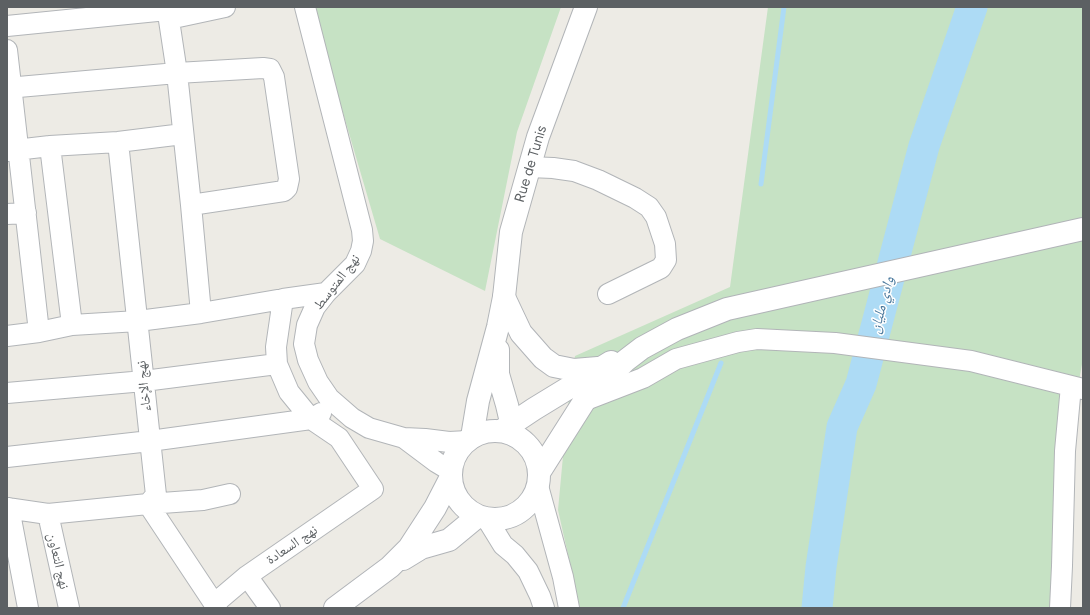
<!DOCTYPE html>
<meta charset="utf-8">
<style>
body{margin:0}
#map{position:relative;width:1090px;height:615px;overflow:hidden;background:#edebe5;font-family:Figtree,sans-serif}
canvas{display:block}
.frame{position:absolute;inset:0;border:8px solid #5c6063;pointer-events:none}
</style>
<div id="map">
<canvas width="1090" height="615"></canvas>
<div class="frame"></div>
</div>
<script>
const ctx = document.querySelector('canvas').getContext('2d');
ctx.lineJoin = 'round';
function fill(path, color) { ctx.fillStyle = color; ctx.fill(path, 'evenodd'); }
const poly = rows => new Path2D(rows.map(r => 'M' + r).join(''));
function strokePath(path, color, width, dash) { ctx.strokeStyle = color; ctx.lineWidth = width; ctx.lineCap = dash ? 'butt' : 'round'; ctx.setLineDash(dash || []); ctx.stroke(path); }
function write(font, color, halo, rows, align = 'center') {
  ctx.font = font + ' Figtree,"Noto Naskh Arabic",sans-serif'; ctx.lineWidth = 3; ctx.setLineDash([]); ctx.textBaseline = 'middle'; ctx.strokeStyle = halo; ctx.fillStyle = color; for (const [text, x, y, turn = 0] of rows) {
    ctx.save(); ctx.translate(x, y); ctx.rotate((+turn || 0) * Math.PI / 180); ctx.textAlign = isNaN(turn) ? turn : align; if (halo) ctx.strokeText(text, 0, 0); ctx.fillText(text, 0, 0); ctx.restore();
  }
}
const green = poly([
 [312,7,561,7,517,132,485,291,380,239],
 [768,7,1083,7,1083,359,1080,375,1056,608,580,608,558,510,567,413,575,356,730,287]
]);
const stream = poly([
 [761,184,784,7],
 [623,608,721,363]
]);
const river = poly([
 [817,608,821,567,842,427,861,384,924,146,972,7]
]);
const minor = poly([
 [167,7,177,73,191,205,201,313],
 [305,7,362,230,363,241,361,251,355,264,326,293,315,307,307,325,304,344,308,360,318,382,329,398,352,418,369,428,404,438,425,439,449,442,468,441],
 [169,19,225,7],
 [7,26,167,10],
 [7,50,39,332],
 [7,88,177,73,263,68,270,69,274,77,289,179,287,188,284,191,191,205],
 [118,142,156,495,148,504,217,608],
 [50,146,72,325],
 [7,151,50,146,118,142,183,134],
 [529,167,553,168,574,171,598,180,635,198,649,207,656,217,665,244,666,260,661,268,608,294],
 [7,214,26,213],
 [7,336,39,332,72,325,138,321,201,313,283,299,326,293],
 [7,393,144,381,277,364],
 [586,400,643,378,676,359,738,342,757,339,835,343,971,361,1083,389],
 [404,438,436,462,451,471],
 [7,457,150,441,311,419,321,413],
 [538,486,563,577,569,608],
 [7,508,48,514,148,504,203,500,230,494],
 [9,508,28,608],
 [48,514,69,608],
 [487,519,503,545,515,555,528,571,540,596,544,608],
 [247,576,270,608],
 [214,604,247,576,373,489,339,438,311,419,289,392,277,364,276,347,283,299],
 [1060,608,1062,566,1065,451,1071,386]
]);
const tertiary = poly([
 [498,350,498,374,507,405,514,435],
 [472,437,478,401,498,327,504,297,511,232,538,137,586,7]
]);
const secondary = poly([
 [504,297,521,333,543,358,554,366,574,370,598,368],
 '451 475a44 44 0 1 1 88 0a44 44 0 1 1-88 0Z',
 [501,431,534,409,611,362],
 [540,471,585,400,625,361,642,348,677,329,727,309,1083,229],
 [403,559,421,548,449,540,478,516],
 [335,608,390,567,409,548,435,508,451,477]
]);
const streetNames = [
 ["Rue de Tunis",531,164,-73],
 ["نهج المتوسط",337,282,-52],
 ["نهج الإخاء",144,386,-96],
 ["نهج السعادة",292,545,-34],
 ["نهج التعاون",58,561,77]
];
const waterNames = [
 ["وادي مليان",882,305,-75]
];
fill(green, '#c6e2c4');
strokePath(stream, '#addbf5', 5);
strokePath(river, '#addbf5', 31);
strokePath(minor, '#b2b5b8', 22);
strokePath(tertiary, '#b2b5b8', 24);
strokePath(secondary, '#b1b4b8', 24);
strokePath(minor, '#fff', 20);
strokePath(tertiary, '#fff', 22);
strokePath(secondary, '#fff', 22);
write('14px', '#5c6063', '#fff', streetNames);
write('italic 15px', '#49789c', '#fff', waterNames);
</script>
